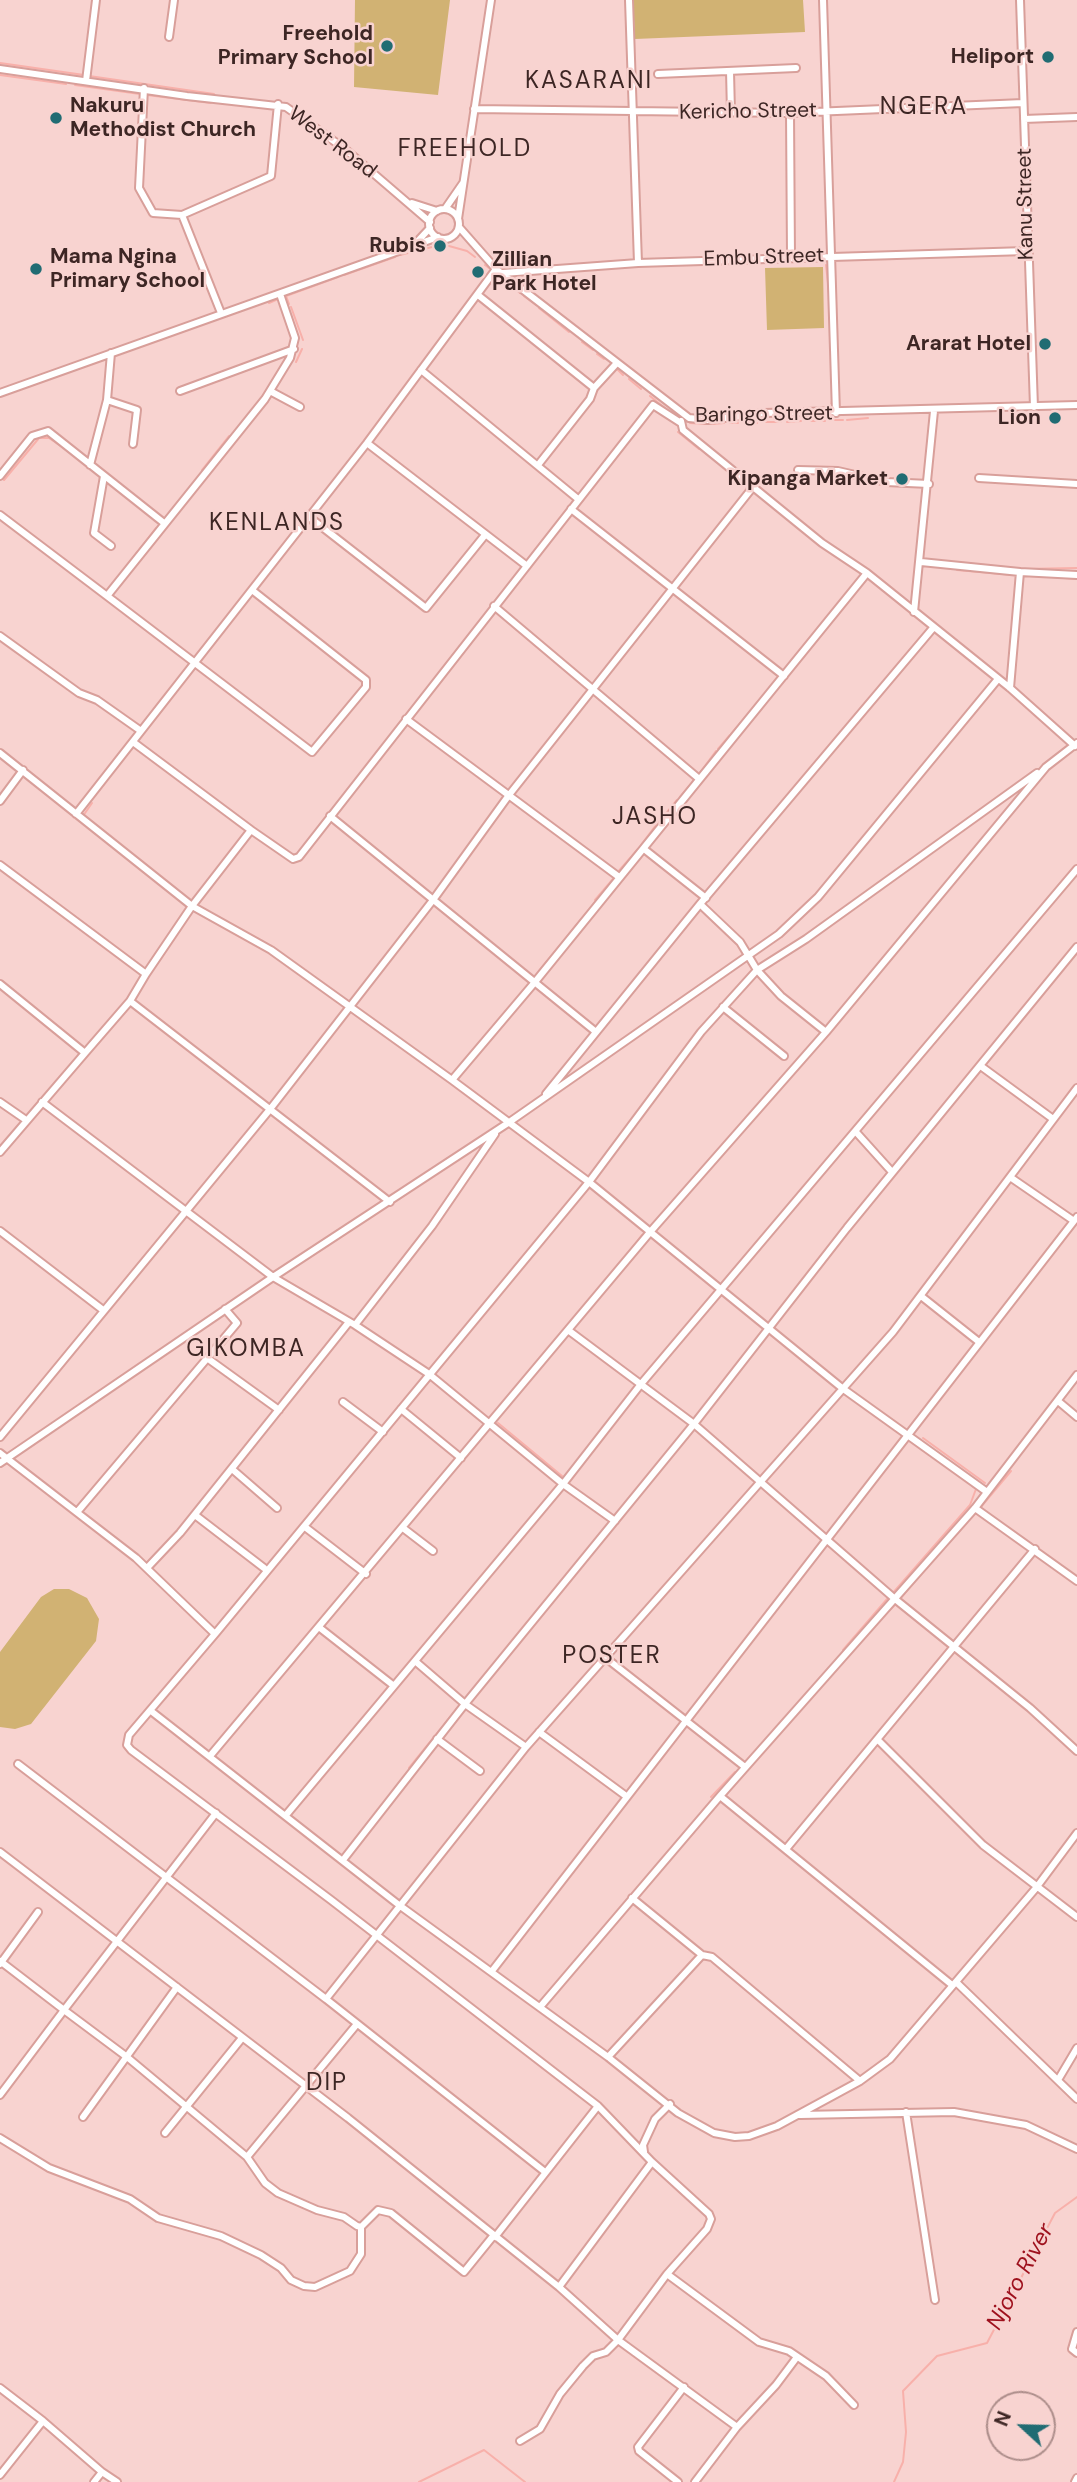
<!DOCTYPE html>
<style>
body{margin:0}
#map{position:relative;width:1077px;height:2482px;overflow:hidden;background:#f8d3d0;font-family:"DM Sans",sans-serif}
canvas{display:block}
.north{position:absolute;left:986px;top:2391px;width:70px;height:70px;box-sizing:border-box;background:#f8d3d0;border:2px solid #ad8e8b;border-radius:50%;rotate:292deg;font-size:19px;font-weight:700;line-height:28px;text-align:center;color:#3d2624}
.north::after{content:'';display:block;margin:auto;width:24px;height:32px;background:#216c73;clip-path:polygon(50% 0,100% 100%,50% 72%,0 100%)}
</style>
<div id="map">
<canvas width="1077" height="2482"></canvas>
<div class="north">N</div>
</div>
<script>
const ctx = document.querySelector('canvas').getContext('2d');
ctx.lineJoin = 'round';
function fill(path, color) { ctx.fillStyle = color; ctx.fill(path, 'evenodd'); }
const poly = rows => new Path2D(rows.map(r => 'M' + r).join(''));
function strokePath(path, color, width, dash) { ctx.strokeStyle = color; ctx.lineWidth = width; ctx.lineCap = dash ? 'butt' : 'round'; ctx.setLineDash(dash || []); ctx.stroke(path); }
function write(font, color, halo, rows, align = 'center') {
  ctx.font = font + ' "DM Sans",sans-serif'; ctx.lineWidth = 5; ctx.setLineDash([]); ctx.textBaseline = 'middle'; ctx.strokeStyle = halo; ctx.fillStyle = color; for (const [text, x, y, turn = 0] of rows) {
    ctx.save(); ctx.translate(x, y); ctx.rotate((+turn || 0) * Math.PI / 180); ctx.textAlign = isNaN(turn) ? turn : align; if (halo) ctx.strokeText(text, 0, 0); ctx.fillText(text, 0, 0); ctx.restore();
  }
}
const green = poly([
 [355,0,450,0,438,95,354,87],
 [633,0,803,0,805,32,635,39],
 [823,267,824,328,767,330,765,268],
 [54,1589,69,1589,87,1598,99,1619,96,1641,31,1724,15,1729,0,1727,0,1652,41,1597]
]);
const stream = poly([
 [0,63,84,75],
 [0,75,66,84],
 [89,76,214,94],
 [75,85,140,94],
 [147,95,211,103],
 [449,246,467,251,475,257],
 [400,255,440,245],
 [485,265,489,268],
 [826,265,829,293],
 [344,275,395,257],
 [499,276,506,281],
 [511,285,520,293],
 [524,296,536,305],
 [269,303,278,299],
 [289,304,286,296,338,277],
 [291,307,303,340],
 [539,308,569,332],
 [582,342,593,350],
 [597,354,604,359],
 [296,362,302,349],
 [617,369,623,375],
 [629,379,641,389],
 [603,384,611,374],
 [832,392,832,383],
 [650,396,671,413],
 [831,407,832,399],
 [832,420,843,420],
 [847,420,868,418],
 [808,421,825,421],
 [766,422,781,422],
 [787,422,801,421],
 [690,423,706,424],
 [730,423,738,423],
 [744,423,757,423],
 [712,424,724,423],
 [678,432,699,449],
 [703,451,710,457],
 [202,470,229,436],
 [4,480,39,438,49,438,68,451],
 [956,562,1023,569,1077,568],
 [957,570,1013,575],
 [122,572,156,528],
 [1028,575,1077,579],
 [731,734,762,698],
 [718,749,730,735],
 [699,774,716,751],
 [680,797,695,779],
 [83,816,92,803],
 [659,822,677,800],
 [641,845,656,825],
 [617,873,638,849],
 [595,900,613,879],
 [539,971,597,900],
 [626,1256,642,1235],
 [498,1423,562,1476],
 [923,1438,985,1483],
 [980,1508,1011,1471],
 [892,1594,970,1505,976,1489,964,1479],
 [899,1600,950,1540],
 [882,1617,896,1604],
 [843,1650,888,1598],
 [600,1658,610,1645],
 [836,1670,869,1632],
 [332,1755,347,1737],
 [409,1768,460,1705],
 [711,1797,735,1772],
 [419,2482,484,2450,525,2482],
 [894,2482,903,2462,906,2432,903,2391,937,2356,987,2343,1055,2213,1077,2197]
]);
const minor = poly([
 [629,0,638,263],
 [823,0,836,413],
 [1020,0,1034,407],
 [169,37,174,0],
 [0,69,187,96,286,107,345,149,430,222],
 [730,71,731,113],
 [658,74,796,68],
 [86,81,96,0],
 [144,88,139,188,153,213,182,215],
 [474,109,790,113,1023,103],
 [790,113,791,257],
 [1024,119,1077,117],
 [412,203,437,211],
 [445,209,463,183],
 '429 224a15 15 0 1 1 30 0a15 15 0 1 1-30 0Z',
 [458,219,491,0],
 [459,227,496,269,689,418,708,420,764,413,1077,405],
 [416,243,430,228],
 [503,273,638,263,1026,251],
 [478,295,594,388,590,399,538,465],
 [221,313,182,215,271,176,278,104],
 [421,370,578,499],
 [594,388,616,364],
 [180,391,294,349],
 [270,391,300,407],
 [0,393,438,237],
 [107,400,137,410,133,444],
 [681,421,683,430,822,543,867,573,1010,688,1075,746],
 [367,443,527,566],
 [90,465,107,400,111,353],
 [798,470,838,471,886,482,929,484],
 [0,476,32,436,48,431,164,523],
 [104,476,94,533,111,546],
 [979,478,1077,484],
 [571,509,784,676],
 [0,515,107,596,265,399,290,358,295,338,280,294],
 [308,516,426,608,485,535],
 [921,562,1020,572,1010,688],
 [1020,572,1077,575],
 [107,596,312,752,366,687,366,680,252,590],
 [494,606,698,778],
 [914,612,934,411],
 [0,636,79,693,97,700,141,731],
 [406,719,619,877],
 [0,753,192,906,271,950,452,1080,589,1182,842,1388,987,1492],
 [0,801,23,770],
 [76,814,367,443,496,269],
 [330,816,596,1032],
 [251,830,293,859,299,857,653,405,681,423],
 [644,849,706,898],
 [0,865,146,974,192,906,251,830,133,742],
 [0,984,85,1053,0,1152],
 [130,1001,390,1202],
 [723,1007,784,1056],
 [826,1032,781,996,757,970,806,939,1037,773],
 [85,1053,130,1001,146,974],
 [982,1067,1053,1119],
 [452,1080,535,982,867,573],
 [546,1094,700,904,933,628],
 [0,1102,26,1120],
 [42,1102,273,1277,355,1325,429,1374,563,1484,615,1521],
 [856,1132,892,1172],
 [1010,1177,1074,1221],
 [0,1231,103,1310],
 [921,1296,979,1342],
 [355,1325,432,1226,495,1134],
 [568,1330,694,1424,895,1599,1030,1708,1077,1751],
 [207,1358,279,1410],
 [1058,1401,1077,1417],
 [343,1402,383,1432],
 [401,1409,461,1458],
 [0,1437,271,1108,433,900,509,795,753,487],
 [0,1453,136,1558,215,1634,129,1735,127,1745,131,1750,331,1900,598,2106,652,2162,709,2214,711,2219,707,2229,667,2274,618,2340,606,2352,593,2356,583,2366,560,2394,540,2429,520,2441],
 [0,1463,273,1277,508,1123,779,934,818,897,998,679],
 [232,1469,277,1508],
 [975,1508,1077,1581],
 [78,1511,237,1323,225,1309],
 [195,1515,264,1568],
 [305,1527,366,1574],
 [403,1528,433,1551],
 [147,1568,180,1533,349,1322],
 [320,1628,394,1686],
 [215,1634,589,1182,701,1032,757,970,740,942,700,904],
 [606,1658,745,1767],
 [415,1661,465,1704,526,1747],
 [151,1711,399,1905,608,2057,678,2113,714,2133,735,2137,749,2136,777,2126,860,2081,890,2059,1036,1888,1077,1833],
 [539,1732,626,1796],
 [437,1739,480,1771],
 [878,1740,983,1845,1077,1917],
 [210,1756,651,1231,826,1032,1046,767,1077,743],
 [18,1764,326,1999,526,1747,893,1332,1077,1088],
 [720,1796,952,1985],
 [216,1813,64,2010,127,2057,247,2157,357,2024],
 [286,1815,563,1484,641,1384,1077,869],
 [786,1849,1035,1549],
 [0,1852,348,2118,559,2287],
 [343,1860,465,1704,694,1424,847,1228,1077,947],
 [632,1898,702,1955,712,1957,860,2081],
 [0,1961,64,2010,0,2095],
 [0,1964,38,1912],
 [492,1971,1077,1217],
 [956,1982,1077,2099],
 [326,1999,545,2172],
 [540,2007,720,1796,975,1508,1077,1375],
 [608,2057,702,1955],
 [1058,2080,1077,2048],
 [906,2112,935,2300],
 [800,2115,954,2112,1026,2125,1077,2149],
 [83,2117,177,1987],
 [165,2133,242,2038],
 [0,2138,49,2168,130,2199,158,2218,221,2236,261,2255,281,2268,291,2280,304,2286,315,2287,350,2271,361,2254,361,2227],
 [644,2152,643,2145,655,2119,670,2104],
 [247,2157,265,2183,278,2193,317,2210,344,2217,357,2226,361,2227,378,2210,391,2213,464,2272,494,2235],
 [652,2162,559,2287,618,2340,737,2427],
 [495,2237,598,2106],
 [667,2274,759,2342,789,2351,826,2376,854,2405],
 [1077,2332,1072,2349,1077,2353],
 [0,2388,43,2421,0,2475],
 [43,2421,102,2472],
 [94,2482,102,2472,117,2482],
 [678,2482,639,2451,638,2447,684,2387],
 [695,2482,737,2427,776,2385,797,2357],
 [1075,2482,1077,2478]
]);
const markers = [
 [387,46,7,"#216c73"],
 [1048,57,7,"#216c73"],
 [56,118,7,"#216c73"],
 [440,246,7,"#216c73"],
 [36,269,7,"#216c73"],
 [478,272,7,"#216c73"],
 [1045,344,7,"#216c73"],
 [1055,418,7,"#216c73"],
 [902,479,7,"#216c73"]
];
const poiNames = [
 ["Freehold",373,34],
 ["Primary School",373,58],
 ["Heliport",1034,57],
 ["Nakuru",70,106,"left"],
 ["Methodist Church",70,130,"left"],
 ["Rubis",426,246],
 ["Mama Ngina",50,257,"left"],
 ["Primary School",50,281,"left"],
 ["Zillian",492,260,"left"],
 ["Park Hotel",492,284,"left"],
 ["Ararat Hotel",1031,344],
 ["Lion",1041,418],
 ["Kipanga Market",888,479]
];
const streetNames = [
 ["Kericho Street",748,112,-1],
 ["West Road",332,143,37],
 ["Kanu Street",1026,204,-91],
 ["Embu Street",764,258,-2],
 ["Baringo Street",764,415,-1]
];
const waterNames = [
 ["Njoro River",1021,2277,-62]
];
const quarterNames = [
 ["KASARANI",589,82],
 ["NGERA",924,108],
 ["FREEHOLD",465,150],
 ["KENLANDS",277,524],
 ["JASHO",655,818],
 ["GIKOMBA",246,1350],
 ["POSTER",612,1657],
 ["DIP",327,2084]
];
fill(green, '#d1b273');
strokePath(stream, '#f8b0aa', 2);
strokePath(minor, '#d89f9a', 10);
strokePath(minor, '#fff', 6);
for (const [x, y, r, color] of markers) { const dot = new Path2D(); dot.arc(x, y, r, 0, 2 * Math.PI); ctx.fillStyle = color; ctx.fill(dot); strokePath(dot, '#f8d3d0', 2.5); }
write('bold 21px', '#3d2624', '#f8d3d0', poiNames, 'right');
write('21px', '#3d2624', '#f8d3d0', streetNames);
write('italic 23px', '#9e111d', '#f8d3d0', waterNames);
ctx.letterSpacing = '2px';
write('24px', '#3d2624', '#f8d3d0', quarterNames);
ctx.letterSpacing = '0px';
</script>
